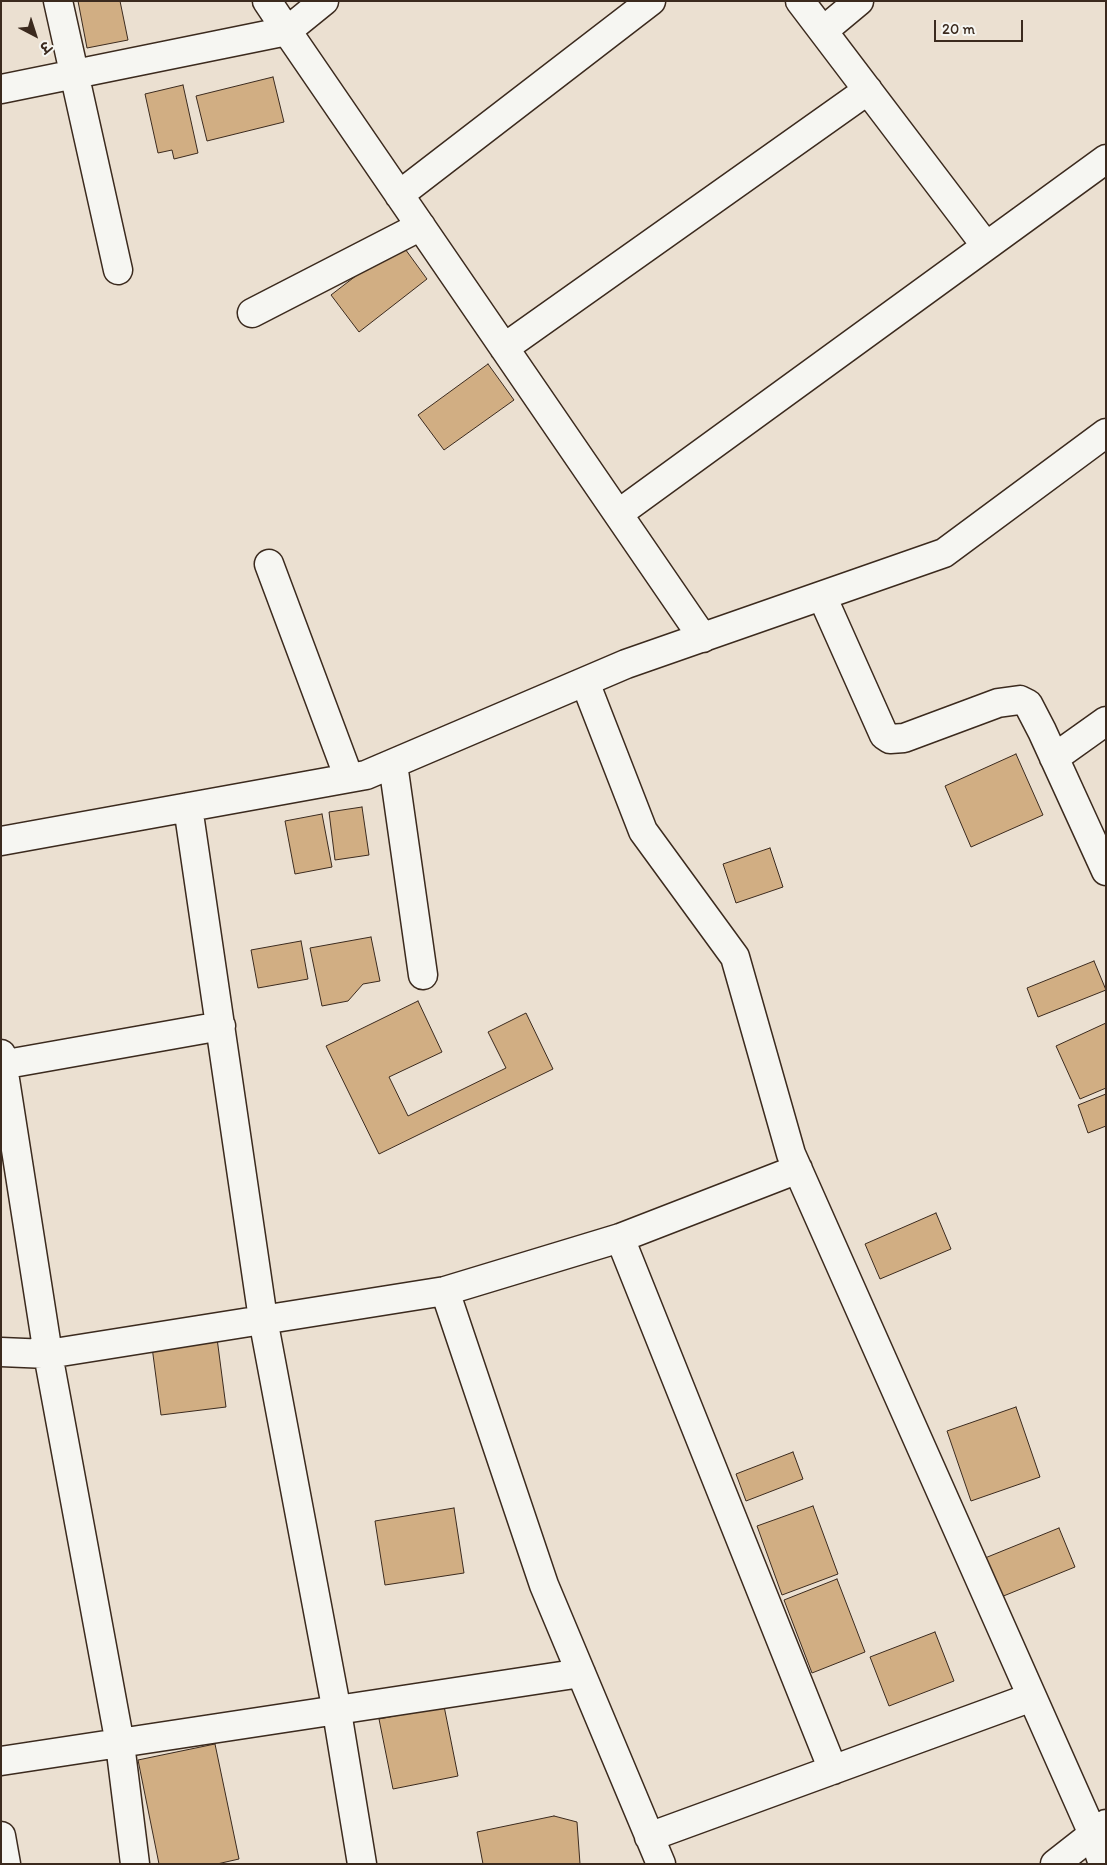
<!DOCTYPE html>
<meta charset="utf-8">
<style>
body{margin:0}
#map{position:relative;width:1107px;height:1865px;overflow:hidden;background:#ebe0d1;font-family:Itim,"Playpen Sans Deva",sans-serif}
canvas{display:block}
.frame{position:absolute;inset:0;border:2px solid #3b2a1e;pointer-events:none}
.north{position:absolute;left:10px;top:10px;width:50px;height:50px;-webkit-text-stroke:4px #f6f6f2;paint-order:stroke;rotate:140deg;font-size:14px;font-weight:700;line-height:20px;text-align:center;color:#3b2a1e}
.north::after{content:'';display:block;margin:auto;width:18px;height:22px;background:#3b2a1e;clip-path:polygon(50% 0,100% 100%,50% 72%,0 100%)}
.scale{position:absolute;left:934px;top:20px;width:89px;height:22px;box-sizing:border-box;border:2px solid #3b2a1e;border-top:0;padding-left:6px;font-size:15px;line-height:18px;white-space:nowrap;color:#3b2a1e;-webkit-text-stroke:4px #f6f6f2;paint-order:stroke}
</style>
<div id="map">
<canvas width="1107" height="1865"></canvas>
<div class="frame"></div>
<div class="north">उ</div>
<div class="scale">20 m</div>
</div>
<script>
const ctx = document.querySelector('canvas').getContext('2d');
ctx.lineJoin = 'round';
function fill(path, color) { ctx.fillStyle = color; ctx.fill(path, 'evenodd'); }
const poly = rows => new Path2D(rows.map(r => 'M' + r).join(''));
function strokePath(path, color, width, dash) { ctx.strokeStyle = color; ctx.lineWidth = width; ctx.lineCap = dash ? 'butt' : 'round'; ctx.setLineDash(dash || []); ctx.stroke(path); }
const building = poly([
 [78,1,120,1,128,40,87,48,78,1],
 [273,77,284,122,207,141,196,96,273,77],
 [183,85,198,153,174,159,172,150,158,153,145,94,183,85],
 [400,242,427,279,359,332,331,295,400,242],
 [488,364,514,400,444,450,418,415,488,364],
 [1016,754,1043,815,971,847,945,786,1016,754],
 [362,807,369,855,335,860,329,812,362,807],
 [322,814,332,867,295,874,285,821,322,814],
 [770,848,783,887,736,903,723,864,770,848],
 [371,937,380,981,363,984,348,1001,322,1006,310,948,371,937],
 [301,941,308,979,258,988,251,950,301,941],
 [1094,961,1106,990,1038,1017,1027,988,1094,961],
 [418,1001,442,1052,389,1077,408,1116,506,1068,488,1032,526,1013,553,1069,379,1154,326,1046,418,1001],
 [1106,1023,1106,1088,1080,1099,1056,1046,1106,1023],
 [1106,1094,1106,1126,1088,1133,1078,1105,1106,1094],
 [936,1213,951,1249,880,1279,865,1244,936,1213],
 [217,1338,226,1407,161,1415,152,1347,217,1338],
 [1016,1407,1040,1477,971,1501,947,1431,1016,1407],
 [793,1452,803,1479,746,1501,736,1474,793,1452],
 [813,1506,838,1574,782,1595,757,1526,813,1506],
 [454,1508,464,1573,385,1585,375,1521,454,1508],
 [1059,1528,1075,1567,1001,1597,985,1558,1059,1528],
 [837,1579,865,1652,812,1673,784,1600,837,1579],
 [935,1632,954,1681,889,1706,870,1657,935,1632],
 [444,1706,458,1776,393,1789,379,1719,444,1706],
 [215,1744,239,1859,217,1864,159,1864,138,1760,215,1744],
 [554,1816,577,1822,580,1864,483,1864,477,1832,554,1816]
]);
const minor = poly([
 [58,1,118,270],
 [267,1,287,31,324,1],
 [800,1,986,246],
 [823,31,859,1],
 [1,89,287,31,703,638],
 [399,195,651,1],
 [252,313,421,226],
 [504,348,868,90],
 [618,514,1106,159],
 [269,564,349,778],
 [822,596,884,735,890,739,904,738,998,703,1020,700,1028,704,1042,731,1106,871],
 [585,682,643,831,735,957,791,1154,1093,1834,1103,1864],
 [1054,758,1106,721],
 [393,764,423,975],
 [188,807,263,1319,337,1712,362,1864],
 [1,841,366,775,626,664,944,553,1106,433],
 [1,1054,48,1354,120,1744,135,1864],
 [1,1065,221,1026],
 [620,1238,833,1770],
 [445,1291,544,1585,661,1864],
 [1,1352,48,1354,445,1291,620,1238,798,1169],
 [1,1761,581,1673],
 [1,1836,6,1864],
 [649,1837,1032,1697],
 [1055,1864,1106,1824]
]);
fill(building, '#d1ae83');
strokePath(building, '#3b2a1e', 1);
strokePath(minor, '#3b2a1e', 31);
strokePath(minor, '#f6f6f2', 28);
</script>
